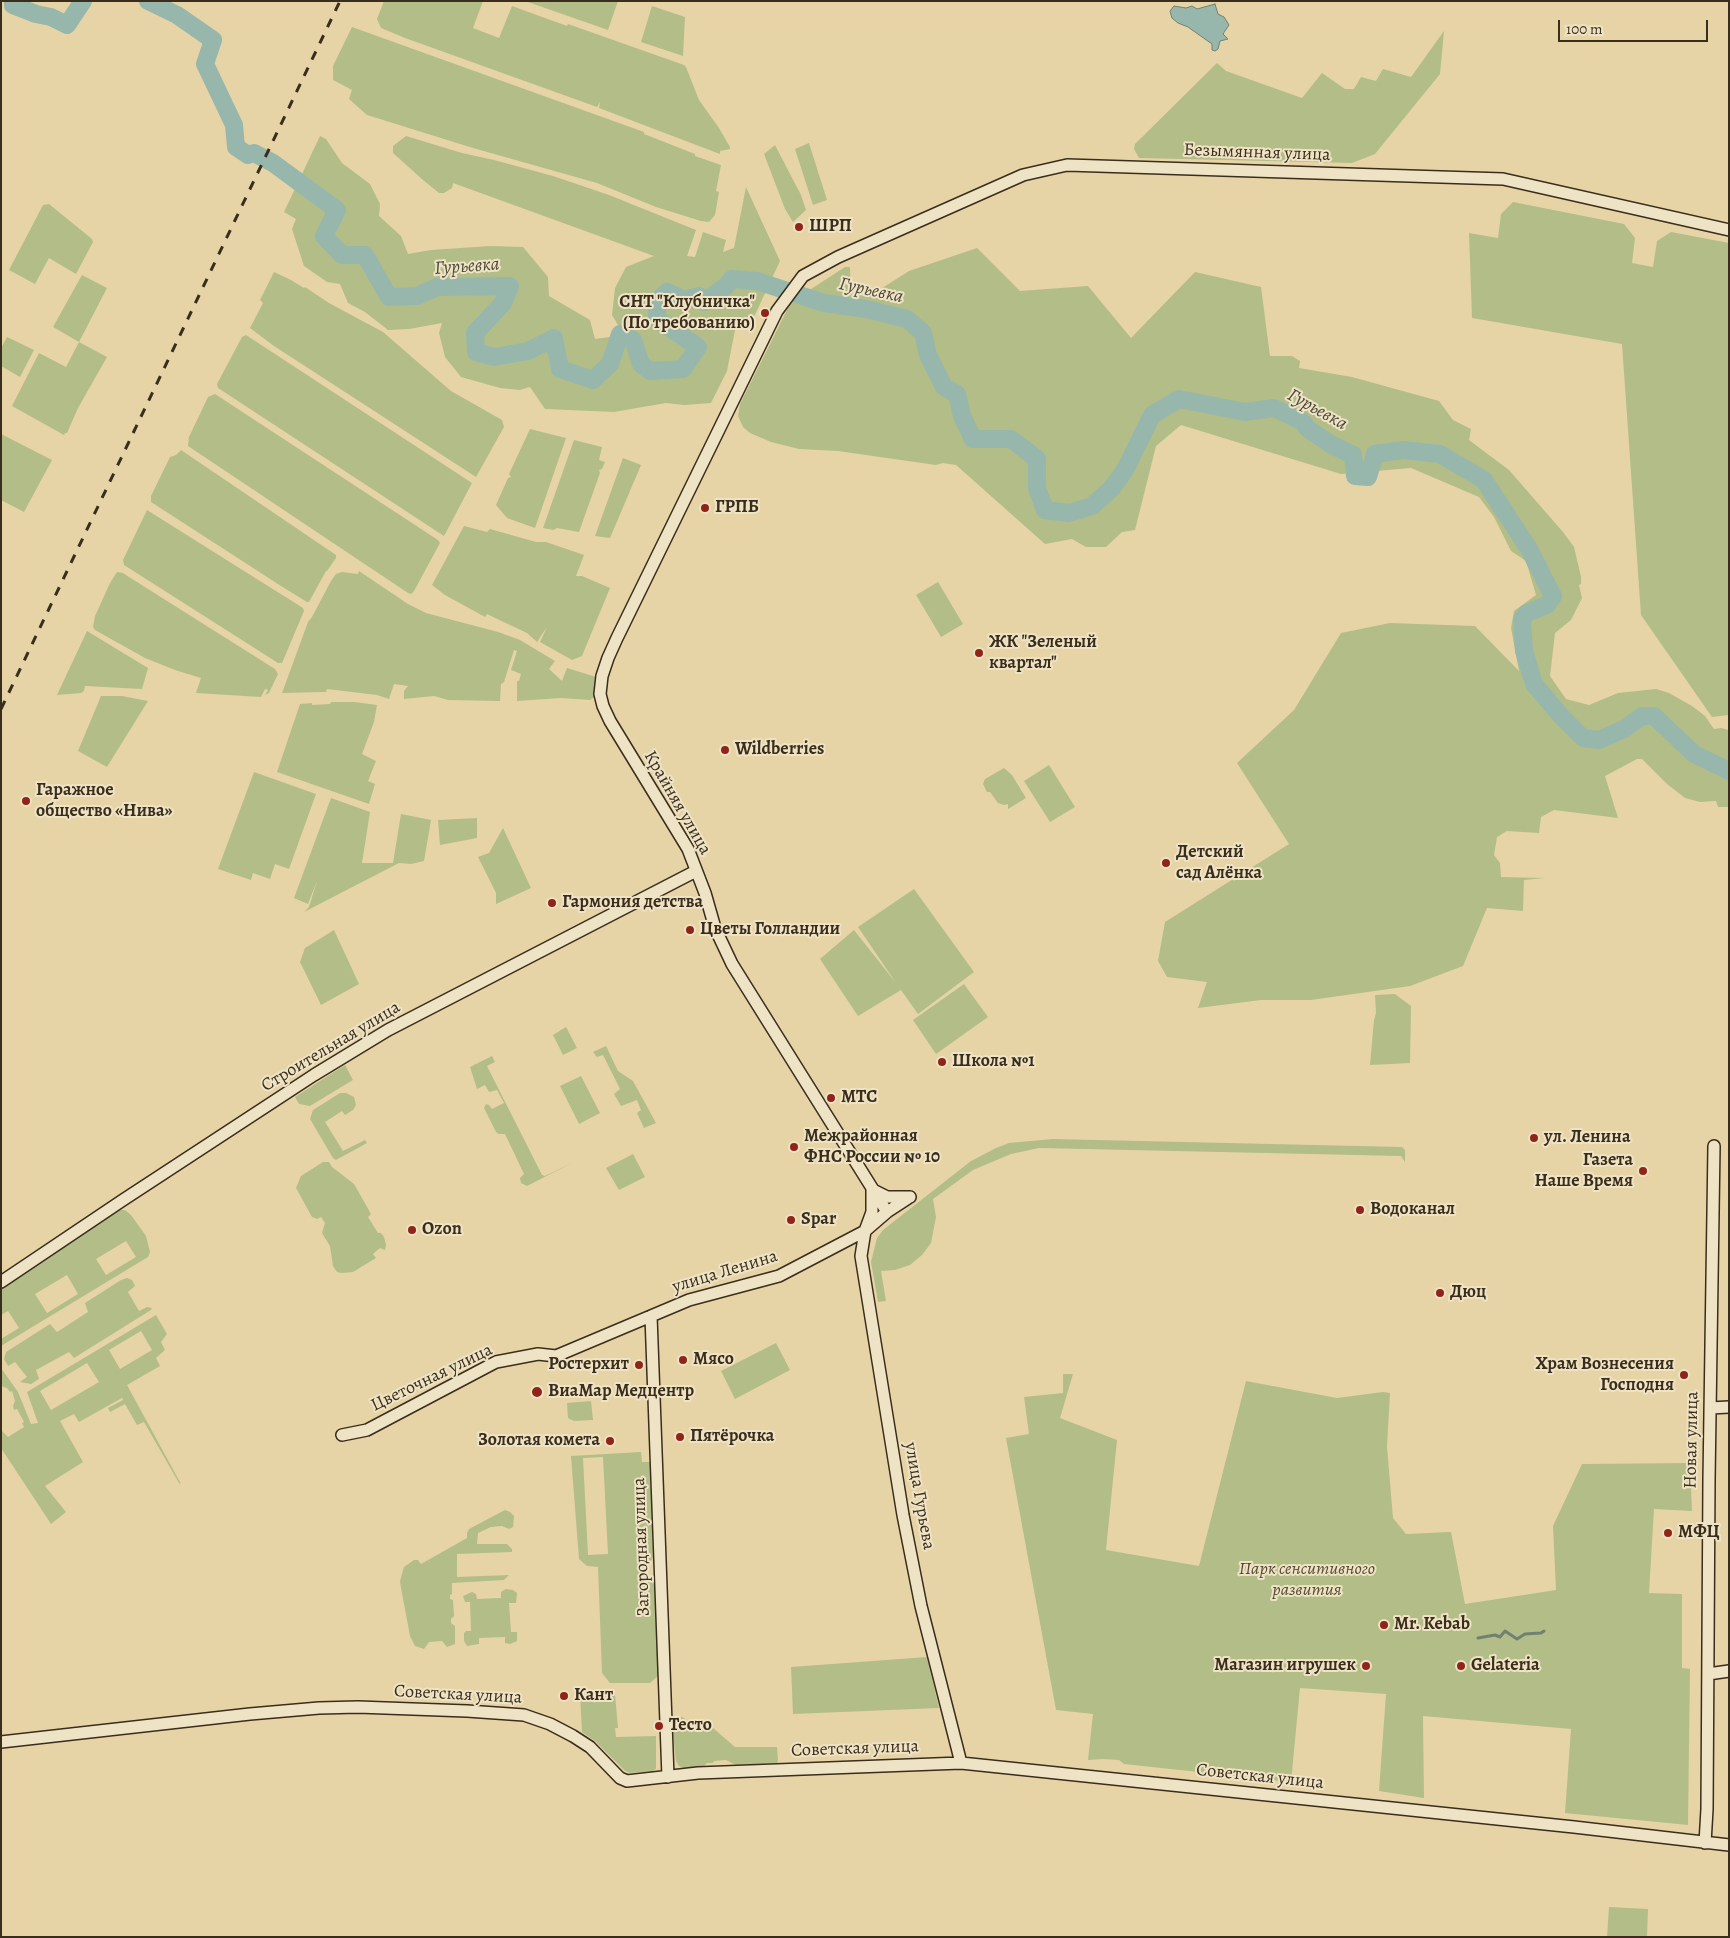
<!DOCTYPE html>
<meta charset="utf-8">
<style>
body{margin:0}
#map{position:relative;width:1730px;height:1938px;overflow:hidden;background:#e6d4a6;font-family:Alegreya,serif}
canvas{display:block}
.frame{position:absolute;inset:0;border:2px solid #3a2d1c;pointer-events:none}
.scale{position:absolute;left:1558px;top:20px;width:150px;height:22px;box-sizing:border-box;border:2px solid #3a2d1c;border-top:0;padding-left:6px;font-size:15px;line-height:18px;white-space:nowrap;color:#3a2d1c;-webkit-text-stroke:4px #efe3c5;paint-order:stroke}
</style>
<div id="map">
<canvas width="1730" height="1938"></canvas>
<div class="frame"></div>
<div class="scale">100 m</div>
</div>
<script>
const ctx = document.querySelector('canvas').getContext('2d');
ctx.lineJoin = 'round';
function fill(path, color) { ctx.fillStyle = color; ctx.fill(path, 'evenodd'); }
const poly = rows => new Path2D(rows.map(r => 'M' + r).join(''));
function strokePath(path, color, width, dash) { ctx.strokeStyle = color; ctx.lineWidth = width; ctx.lineCap = dash ? 'butt' : 'round'; ctx.setLineDash(dash || []); ctx.stroke(path); }
function write(font, color, halo, rows, align = 'center') {
  ctx.font = font + ' Alegreya,serif'; ctx.lineWidth = 4; ctx.setLineDash([]); ctx.textBaseline = 'middle'; ctx.strokeStyle = halo; ctx.fillStyle = color; for (const [text, x, y, turn = 0] of rows) {
    ctx.save(); ctx.translate(x, y); ctx.rotate((+turn || 0) * Math.PI / 180); ctx.textAlign = isNaN(turn) ? turn : align; if (halo) ctx.strokeText(text, 0, 0); ctx.fillText(text, 0, 0); ctx.restore();
  }
}
const green = poly([
 [384,1,483,1,473,28,499,38,512,6,567,26,568,24,684,65,686,67,699,100,719,128,730,147,730,149,720,151,720,154,599,108,600,102,597,107,405,38,381,28,377,19],
 [525,1,618,1,608,30],
 [652,6,685,17,683,56,641,42],
 [352,27,644,132,644,134,695,154,695,156,721,165,716,191,719,192,715,215,709,222,701,221,656,207,597,183,473,148,367,115,349,99,352,90,333,80,333,66],
 [1444,31,1440,74,1375,154,1352,163,1139,158,1134,149,1135,144,1217,63,1226,71,1302,98,1322,73,1345,89,1354,89,1361,77,1376,81,1383,69,1411,77],
 [320,136,326,139,342,163,370,184,380,204,379,216,401,236,408,254,431,250,490,246,523,247,548,277,549,296,590,320,595,339,624,335,612,315,615,288,626,267,654,256,453,183,452,188,444,193,439,193,423,180,393,153,393,146,406,136,462,153,494,160,553,176,609,195,696,230,687,256,695,257,703,232,726,240,723,252,734,248,746,187,780,261,754,317,735,330,727,371,711,403,684,405,666,403,614,412,545,409,530,387,520,390,500,388,461,377,445,357,439,333,442,323,409,329,388,330,365,312,348,303,340,284,327,282,304,266,292,229,296,219,284,212],
 [809,143,827,200,813,205,795,149],
 [775,145,801,195,806,210,793,222,785,209,764,154],
 [1513,202,1624,224,1635,238,1632,263,1653,267,1657,241,1671,232,1729,243,1729,715,1712,717,1641,615,1622,344,1472,318,1469,233,1498,238,1501,214],
 [49,204,92,239,93,242,76,274,49,258,35,284,9,270,43,205],
 [977,248,1020,291,1088,286,1131,338,1195,272,1261,287,1270,356,1292,356,1300,361,1299,368,1352,377,1439,401,1453,420,1471,429,1469,440,1509,470,1563,532,1574,547,1581,577,1581,584,1579,585,1582,598,1571,620,1555,633,1550,676,1566,699,1589,705,1618,693,1656,689,1669,693,1692,706,1705,716,1714,729,1721,728,1729,730,1729,807,1718,807,1716,801,1700,802,1685,798,1667,784,1642,759,1637,759,1605,776,1618,818,1554,810,1541,817,1539,833,1507,831,1497,837,1494,855,1500,863,1501,877,1544,878,1524,880,1523,911,1487,908,1463,966,1410,986,1311,1000,1261,1000,1198,1008,1207,982,1167,977,1158,961,1165,922,1289,844,1237,763,1294,710,1341,633,1390,623,1475,626,1519,671,1511,628,1514,611,1536,595,1526,561,1511,551,1494,517,1479,497,1411,468,1341,474,1181,425,1156,446,1135,530,1122,532,1106,547,1086,547,1072,539,1045,544,956,465,943,463,936,465,838,451,799,449,771,442,750,433,743,427,738,416,740,404,791,302,845,267,850,267,851,293,868,297,909,271],
 [274,272,291,280,304,288,305,287,329,303,383,332,451,391,502,420,504,427,476,477,274,346,250,328,263,303,260,300],
 [82,275,107,288,79,342,107,357,78,408,67,433,65,433,64,435,12,406,39,353,66,367,79,342,53,327],
 [246,335,472,483,444,536,218,388,217,384,242,337],
 [7,337,34,350,20,377,1,366,1,348],
 [215,394,438,540,440,543,414,591,411,594,408,593,188,446,189,437,208,397],
 [530,429,566,438,535,528,507,518,496,505,508,478,511,477,509,474],
 [1,434,52,460,24,512,1,500],
 [574,440,602,447,599,460,605,462,602,469,599,470,600,473,579,532,557,528,553,530,543,528],
 [181,450,336,555,336,558,327,571,326,571,309,602,307,602,281,586,151,502,151,496,170,457,176,455],
 [623,458,641,465,610,538,595,536],
 [147,510,303,608,304,611,282,663,278,663,124,565,123,560],
 [464,526,487,532,490,529,536,542,546,542,584,555,576,576,582,576,610,588,582,656,572,660,540,642,547,627,537,642,527,633,491,616,487,614,485,617,445,595,432,585],
 [359,571,408,604,426,613,498,632,520,640,555,661,549,669,562,681,567,668,596,677,594,697,590,700,561,698,517,701,517,681,519,681,521,674,511,670,517,651,514,650,504,682,501,684,500,701,448,700,434,696,404,699,404,691,408,686,394,684,389,699,377,695,327,689,326,692,323,692,282,693,308,622,312,617,331,581,336,574,342,572,358,574],
 [117,572,123,573,129,577,275,669,278,674,269,693,265,695,268,690,265,689,261,697,196,693,201,678,175,670,145,658,95,630,93,627,95,616,110,583],
 [938,582,963,624,941,637,916,595],
 [87,631,148,668,142,689,85,686,84,691,81,693,57,695],
 [101,696,122,696,148,701,107,767,78,751],
 [331,702,354,702,377,705,374,722,362,754,376,761,368,781,375,784,369,804,277,772,300,704,312,703,312,705,330,704],
 [1049,765,1075,807,1050,822,1024,781],
 [1004,768,1012,775,1026,798,1008,809,1008,804,1004,805,998,803,990,792,987,792,983,784,985,779],
 [254,772,316,794,289,869,275,864,270,879,253,873,251,880,218,869],
 [331,798,370,812,362,863,393,863,401,814,431,820,424,861,411,864,399,863,304,912,309,907,317,881,308,904,294,898],
 [477,818,477,838,440,845,438,820],
 [503,828,531,888,496,904,496,893,478,857,489,853],
 [914,889,974,972,918,1014,901,990,858,1016,820,959,854,930,896,983,858,927],
 [334,930,359,984,321,1005,300,962,305,948],
 [964,984,988,1017,936,1054,913,1020],
 [1395,994,1411,1006,1410,1063,1370,1065,1374,1020,1376,1013,1375,995],
 [566,1027,577,1048,563,1055,553,1035],
 [606,1046,618,1071,633,1081,656,1123,644,1128,637,1113,641,1110,637,1100,621,1106,614,1094,620,1089,603,1055,597,1057,593,1052],
 [492,1056,495,1062,487,1066,542,1175,545,1176,574,1162,527,1186,521,1183,520,1178,524,1174,505,1134,499,1134,496,1132,484,1108,486,1104,489,1105,492,1109,504,1103,497,1090,489,1092,485,1085,477,1089,470,1067],
 [345,1065,353,1080,310,1106,299,1104,295,1097],
 [581,1076,600,1113,579,1124,560,1086],
 [340,1093,346,1093,354,1097,356,1105,353,1110,345,1115,342,1111,325,1122,343,1151,365,1140,367,1143,336,1160,333,1158,310,1119,313,1110],
 [1053,1139,1402,1147,1405,1150,1405,1162,1401,1156,1039,1148,1011,1154,973,1170,933,1199,936,1217,931,1243,922,1255,910,1265,895,1270,881,1271,886,1301,878,1302,871,1262,877,1238,883,1230,971,1161,996,1148,1009,1143],
 [633,1154,645,1177,619,1190,606,1168],
 [323,1162,329,1162,332,1167,354,1184,371,1214,368,1217,378,1233,381,1233,384,1237,386,1245,385,1250,380,1248,373,1254,376,1258,353,1272,342,1273,337,1272,333,1266,330,1246,322,1233,325,1223,321,1217,317,1219,312,1217,296,1188,301,1176],
 [119,1210,125,1210,131,1215,146,1236,150,1252,148,1257,1,1346,1,1339,19,1328,8,1311,1,1315,1,1289],
 [126,1241,136,1257,106,1275,96,1259],
 [67,1275,78,1294,47,1313,35,1294],
 [127,1278,132,1280,135,1286,128,1292,139,1311,147,1307,152,1308,151,1310,74,1358,69,1352,36,1370,39,1379,31,1384,20,1382,27,1377,15,1362,8,1366,4,1359,6,1352,50,1324,57,1332,88,1312,85,1303,121,1280],
 [156,1315,167,1334,161,1342,165,1350,156,1358,160,1366,127,1385,181,1484,179,1483,144,1422,137,1425,125,1404,110,1412,108,1408,123,1400,122,1398,79,1422,74,1414,60,1421,83,1462,45,1486,66,1512,51,1524,1,1448,1,1430,8,1437,24,1427,22,1423,24,1422,17,1409,14,1410,13,1406,15,1401,12,1391,10,1392,7,1388,1,1386,1,1368,18,1392,31,1424,38,1423,27,1392],
 [141,1331,152,1350,120,1369,109,1350],
 [87,1363,99,1382,51,1410,40,1391],
 [776,1343,790,1370,735,1399,721,1371],
 [1063,1374,1073,1374,1060,1418,1117,1440,1106,1550,1199,1566,1246,1381,1337,1398,1383,1392,1390,1393,1387,1447,1393,1518,1406,1534,1451,1532,1465,1604,1556,1590,1553,1526,1582,1464,1690,1463,1692,1511,1654,1509,1649,1593,1682,1594,1682,1668,1690,1669,1688,1825,1565,1813,1571,1729,1423,1716,1424,1798,1379,1791,1386,1694,1300,1688,1291,1782,1124,1764,1119,1760,1103,1759,1088,1760,1093,1714,1056,1710,1006,1438,1029,1434,1024,1397,1063,1393],
 [591,1401,593,1420,574,1421,568,1418,567,1403],
 [641,1452,642,1462,650,1462,653,1556,650,1564,645,1565,646,1581,652,1581,655,1587,658,1676,650,1683,610,1683,602,1673,598,1567,587,1566,579,1559,571,1456],
 [603,1457,608,1554,588,1555,583,1458],
 [505,1510,510,1512,514,1516,513,1527,509,1529,502,1526,491,1527,478,1533,477,1544,507,1544,512,1549,512,1552,457,1554,457,1577,509,1575,504,1580,452,1583,452,1594,450,1595,450,1599,453,1600,454,1616,451,1619,451,1623,455,1626,455,1644,447,1647,442,1641,429,1642,424,1649,415,1646,410,1636,401,1588,400,1581,404,1567,414,1560,418,1560,421,1564,467,1538,467,1533,469,1529],
 [506,1589,513,1590,517,1593,516,1603,509,1603,511,1632,517,1632,517,1641,510,1644,505,1643,505,1637,479,1638,479,1644,467,1646,464,1641,464,1633,466,1631,471,1631,470,1602,465,1602,463,1596,472,1592,476,1594,477,1599,501,1598,501,1592],
 [927,1657,939,1708,793,1714,791,1667],
 [580,1694,615,1694,618,1728,615,1728,616,1737,656,1736,656,1769,653,1771,630,1773,625,1771,595,1741,582,1732],
 [671,1717,682,1717,698,1727,713,1728,735,1747,777,1747,778,1761,777,1763,736,1765,726,1760,714,1761,713,1763,707,1763,703,1767,684,1768,679,1766,676,1761],
 [1609,1907,1648,1909,1647,1937,1607,1937]
]);
const water = poly([
 [1215,4,1218,14,1224,17,1229,25,1223,34,1228,39,1220,41,1218,49,1215,51,1212,50,1212,44,1188,27,1178,23,1172,18,1170,11,1174,6,1186,8,1192,6,1197,9,1215,4]
]);
const stream = poly([
 [1478,1638,1495,1635,1500,1637,1505,1631,1517,1639,1525,1634,1541,1633,1544,1631]
]);
const river = poly([
 [13,1,13,5,36,14,51,17,67,25,83,1],
 [148,1,177,15,213,40,205,64,234,125,236,147,248,155,254,153,273,163,337,210,324,236,342,255,365,255,389,297,417,296,437,287,510,286,503,303,475,333,476,352,494,357,528,351,554,338,560,369,593,380,610,364,620,334,633,340,641,364,650,371,683,369,698,347,657,319,657,301,667,292,684,300,699,296,704,302,726,286,732,279,757,281,824,303,866,309,907,319,923,333,928,355,944,387,957,394,962,416,973,439,1011,439,1037,459,1037,488,1045,510,1069,513,1092,506,1112,488,1125,470,1152,415,1179,399,1245,412,1274,408,1303,422,1308,429,1332,445,1353,455,1355,476,1368,477,1375,454,1403,450,1440,454,1484,480,1529,549,1553,596,1547,605,1527,613,1522,619,1524,651,1534,684,1561,716,1583,738,1599,740,1624,729,1642,716,1654,716,1694,754,1729,771]
]);
const secondary = poly([
 [872,1189,872,1212,865,1231,861,1256,903,1515,921,1606,961,1763],
 [873,1190,887,1197,910,1197],
 [887,1212,732,964,715,928,705,893,688,849,610,721,603,706,600,694,602,676,608,658,617,638,777,311,803,276,838,257,1023,175,1067,165,1503,179,1729,230],
 [1,1282,123,1200,314,1075,388,1030,696,871],
 [651,1316,668,1777],
 [1710,1408,1729,1407],
 [342,1435,367,1430,496,1362,538,1354,556,1356,689,1300,779,1276,865,1231,887,1212,910,1197],
 [1708,1674,1729,1671],
 [1,1742,250,1714,319,1708,358,1707,467,1711,524,1715,550,1724,573,1736,590,1747,620,1778,627,1781,698,1773,961,1763,1574,1827,1729,1845],
 [1705,1843,1707,1809,1709,1480,1714,1146]
]);
const rail = poly([
 [1,709,340,1]
]);
const markers = [
 [799,227,5,"#8f2418"],
 [765,313,5,"#8f2418"],
 [705,508,5,"#8f2418"],
 [979,653,5,"#8f2418"],
 [725,750,5,"#8f2418"],
 [26,801,5,"#8f2418"],
 [1166,863,5,"#8f2418"],
 [552,903,5,"#8f2418"],
 [690,930,5,"#8f2418"],
 [942,1062,5,"#8f2418"],
 [831,1098,5,"#8f2418"],
 [1534,1138,5,"#8f2418"],
 [794,1147,5,"#8f2418"],
 [1643,1171,5,"#8f2418"],
 [1360,1210,5,"#8f2418"],
 [791,1220,5,"#8f2418"],
 [412,1230,5,"#8f2418"],
 [1440,1293,5,"#8f2418"],
 [683,1360,5,"#8f2418"],
 [639,1365,5,"#8f2418"],
 [1684,1375,5,"#8f2418"],
 [537,1392,6,"#8f2418"],
 [680,1437,5,"#8f2418"],
 [610,1441,5,"#8f2418"],
 [1668,1533,5,"#8f2418"],
 [1384,1625,5,"#8f2418"],
 [1366,1666,5,"#8f2418"],
 [1461,1666,5,"#8f2418"],
 [564,1696,5,"#8f2418"],
 [659,1726,5,"#8f2418"]
];
const streetNames = [
 ["Безымянная улица",1257,153,2],
 ["Крайняя улица",677,803,60],
 ["Строительная улица",331,1047,-31],
 ["улица Ленина",725,1272,-17],
 ["Цветочная улица",432,1378,-26],
 ["Новая улица",1692,1440,-89],
 ["улица Гурьева",919,1496,80],
 ["Загородная улица",642,1547,-92],
 ["Советская улица",458,1695,3],
 ["Советская улица",855,1749,-2],
 ["Советская улица",1260,1777,6]
];
const poiNames = [
 ["ШРП",809,227],
 ["СНТ \"Клубничка\"",755,303,"right"],
 ["(По требованию)",755,324,"right"],
 ["ГРПБ",715,508],
 ["ЖК \"Зеленый",989,643],
 ["квартал\"",989,664],
 ["Wildberries",735,750],
 ["Гаражное",36,791],
 ["общество «Нива»",36,812],
 ["Детский",1176,853],
 ["сад Алёнка",1176,874],
 ["Гармония детства",562,903],
 ["Цветы Голландии",700,930],
 ["Школа №1",952,1062],
 ["МТС",841,1098],
 ["Межрайонная",804,1137],
 ["ФНС России № 10",804,1158],
 ["ул. Ленина",1544,1138],
 ["Газета",1633,1161,"right"],
 ["Наше Время",1633,1182,"right"],
 ["Водоканал",1370,1210],
 ["Spar",801,1220],
 ["Ozon",422,1230],
 ["Дюц",1450,1293],
 ["Мясо",693,1360],
 ["Ростерхит",629,1365,"right"],
 ["Храм Вознесения",1674,1365,"right"],
 ["Господня",1674,1386,"right"],
 ["ВиаМар Медцентр",548,1392],
 ["Пятёрочка",690,1437],
 ["Золотая комета",600,1441,"right"],
 ["МФЦ",1678,1533],
 ["Mr. Kebab",1394,1625],
 ["Магазин игрушек",1356,1666,"right"],
 ["Gelateria",1471,1666],
 ["Кант",574,1696],
 ["Тесто",669,1726]
];
const parkNames = [
 ["Парк сенситивного",1307,1570],
 ["развития",1307,1591]
];
const waterNames = [
 ["Гурьевка",467,267,-4],
 ["Гурьевка",871,291,12],
 ["Гурьевка",1317,410,29]
];
fill(green, '#b3bd88');
fill(water, '#97b7ac');
strokePath(water, '#728072', 1);
strokePath(stream, '#728072', 3);
strokePath(river, '#97b7ac', 18);
strokePath(secondary, '#3a2d1c', 14);
strokePath(secondary, '#efe3c5', 11);
strokePath(rail, '#3a2d1c', 3, [9, 9]);
for (const [x, y, r, color] of markers) { const dot = new Path2D(); dot.arc(x, y, r, 0, 2 * Math.PI); ctx.fillStyle = color; ctx.fill(dot); strokePath(dot, '#efe3c5', 2); }
write('18px', '#3a2d1c', '#efe3c5', streetNames);
write('bold 18px', '#3a2d1c', '#efe3c5', poiNames, 'left');
write('italic 18px', '#524a32', '#efe3c5', parkNames);
write('italic 19px', '#4d4939', '#efe3c5', waterNames);
</script>
